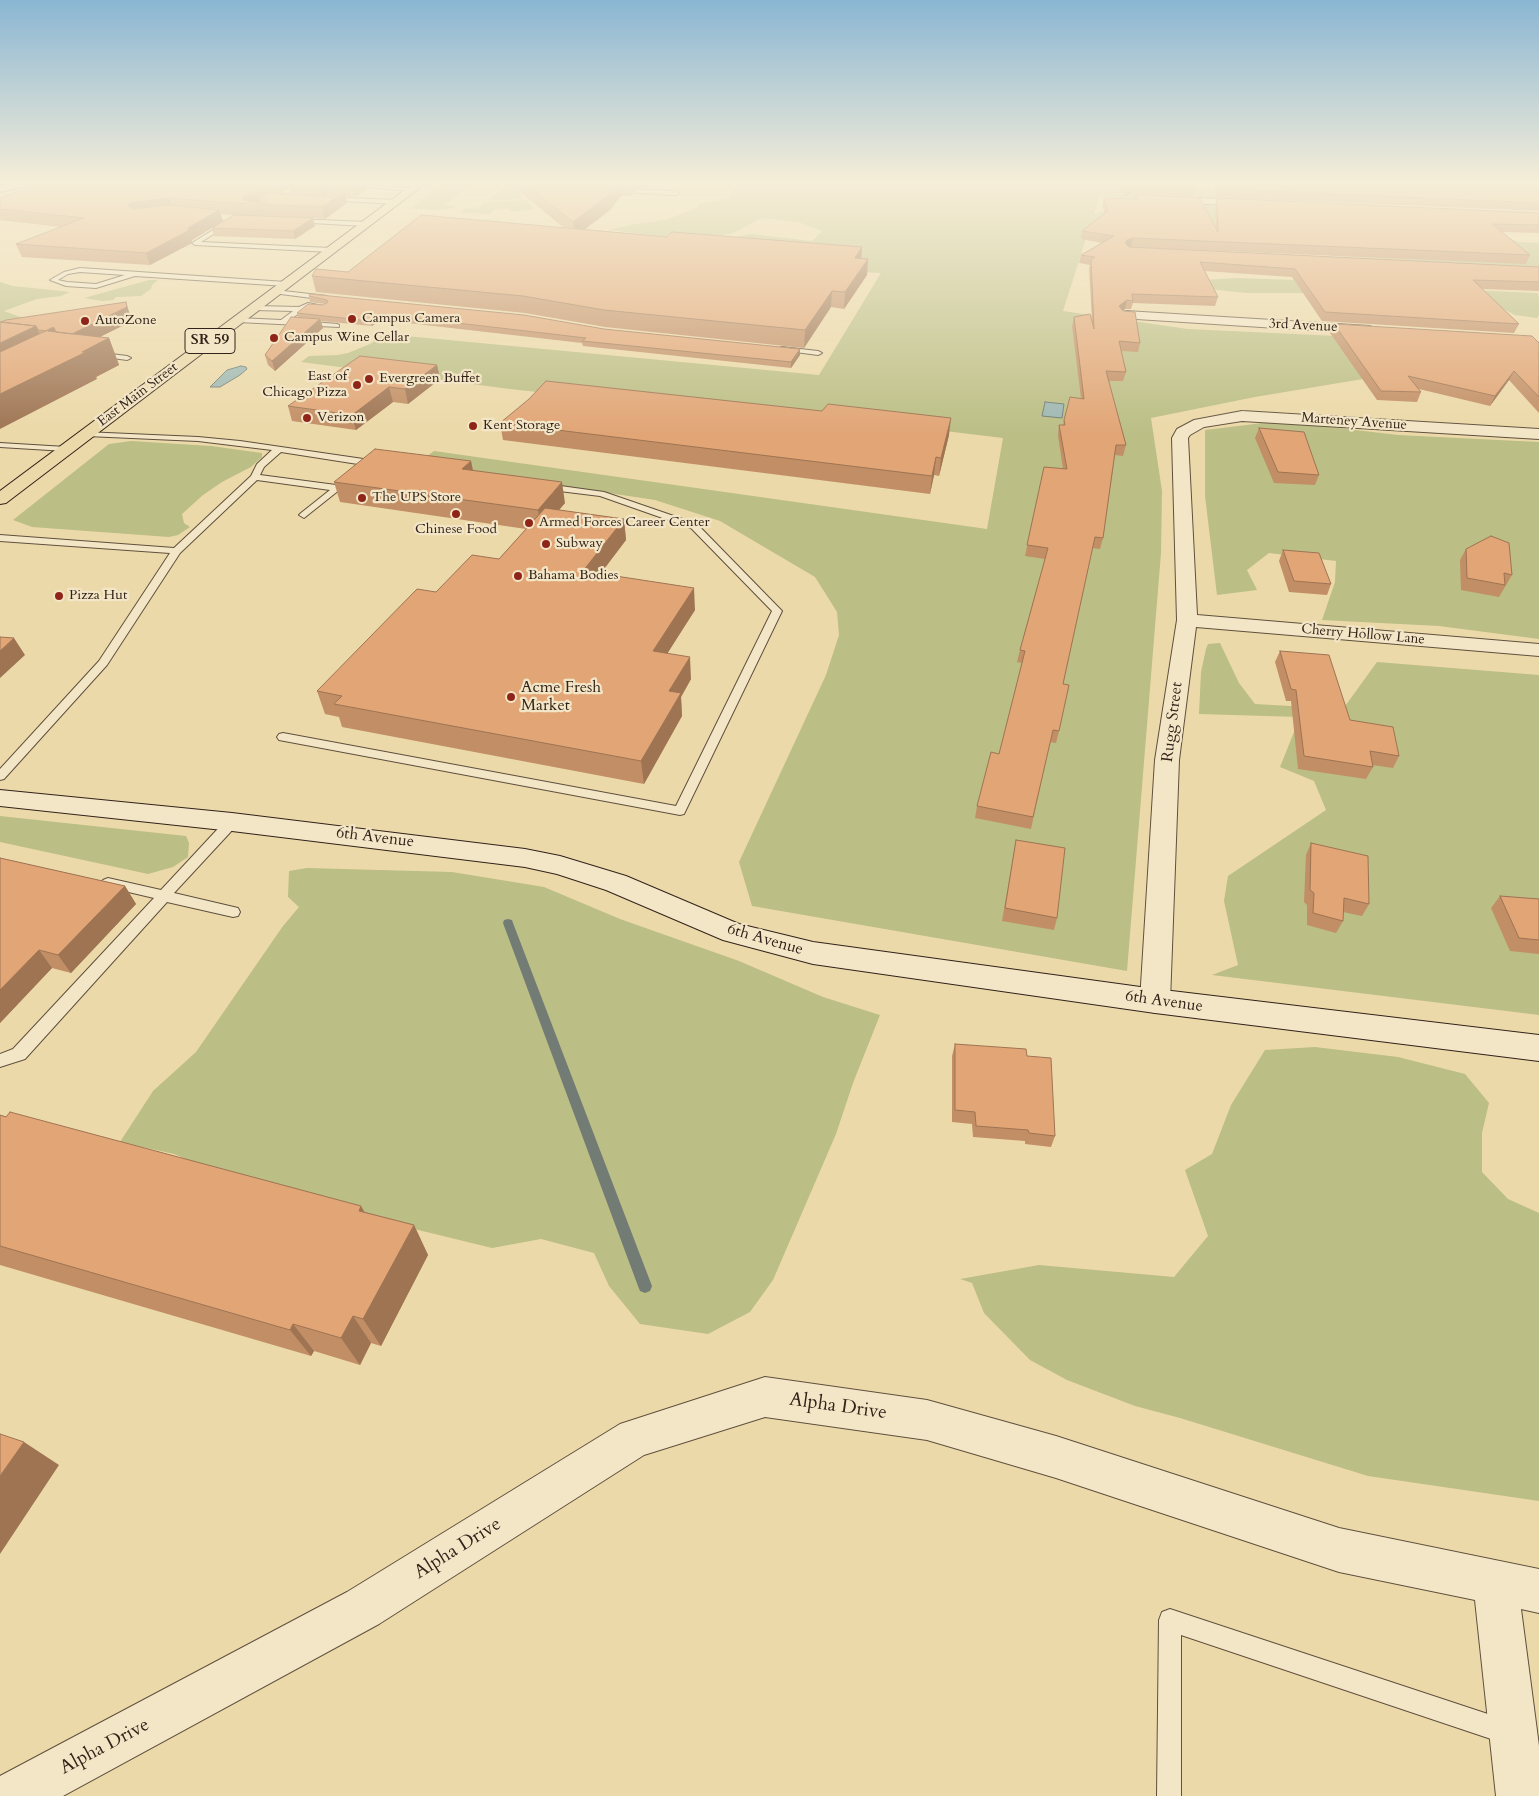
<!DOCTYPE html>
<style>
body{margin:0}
canvas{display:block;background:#ecd9a9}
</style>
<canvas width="1539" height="1796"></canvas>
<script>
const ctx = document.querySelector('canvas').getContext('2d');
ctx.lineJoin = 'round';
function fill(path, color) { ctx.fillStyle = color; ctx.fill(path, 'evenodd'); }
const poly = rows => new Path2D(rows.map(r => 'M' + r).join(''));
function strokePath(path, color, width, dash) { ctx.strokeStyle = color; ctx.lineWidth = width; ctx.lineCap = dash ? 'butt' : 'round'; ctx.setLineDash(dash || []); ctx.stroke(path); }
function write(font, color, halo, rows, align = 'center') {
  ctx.font = font + ' Cardo,serif'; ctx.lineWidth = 4.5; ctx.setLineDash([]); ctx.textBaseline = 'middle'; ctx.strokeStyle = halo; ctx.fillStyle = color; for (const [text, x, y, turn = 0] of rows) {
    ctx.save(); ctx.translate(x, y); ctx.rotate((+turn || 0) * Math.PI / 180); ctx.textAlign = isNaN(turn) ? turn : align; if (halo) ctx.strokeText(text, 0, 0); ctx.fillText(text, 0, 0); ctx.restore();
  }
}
const green = poly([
 [443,183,474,183,445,205,456,206,454,208,441,210,410,209],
 [738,183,1157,183,1202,188,1227,193,1301,195,1327,203,1099,197,1094,214,1128,202,1243,207,1487,232,1519,242,1539,243,1539,267,1509,266,1335,256,1091,223,1063,311,1188,329,1337,336,1381,376,1255,397,1151,418,1162,491,1161,553,1127,971,752,906,739,862,826,675,839,635,837,612,815,577,720,521,655,500,417,464,434,451,987,529,1003,438,821,416,816,423,510,389,301,362,309,356,338,355,348,353,370,344,385,334,819,375,881,273,862,272,704,243,751,234,812,241,822,231,798,222,762,218,733,233,712,237,679,238,608,230,635,224,666,220,698,207,701,203,728,199],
 [506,185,531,185,520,195,523,199,487,201],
 [525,200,534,209,511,212,510,209,495,209,490,214,459,213,466,208,477,209,485,202],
 [1236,278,1385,283,1405,287,1537,293,1539,297,1539,315,1537,318,1515,315,1498,306,1324,293,1247,293,1208,289,1186,281],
 [149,280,158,280,152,285,151,289,141,296,116,297,113,300,102,301,84,298],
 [0,282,13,286,70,292,61,296,37,299,4,311,26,319,0,329],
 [1279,421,1398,435,1539,442,1539,639,1439,626,1322,620,1335,582,1336,561,1269,553,1247,570,1257,590,1217,595,1205,496,1205,430],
 [131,441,211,446,262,453,262,457,251,467,222,482,203,495,182,514,184,523,190,527,178,535,169,537,32,527,13,520,109,444],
 [1220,643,1239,683,1255,704,1343,709,1377,662,1539,675,1539,1015,1212,975,1238,965,1224,901,1228,876,1326,810,1314,781,1280,767,1300,717,1199,714,1201,672,1206,649,1208,644],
 [0,816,186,836,189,843,188,857,173,867,148,874,0,842],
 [307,868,452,872,544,887,620,919,739,961,823,997,880,1015,853,1083,836,1134,773,1280,750,1312,708,1334,640,1324,609,1286,594,1253,541,1239,492,1248,267,1193,174,1154,120,1142,153,1091,196,1052,283,926,299,907,288,897,289,871],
 [1315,1047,1398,1057,1465,1074,1489,1103,1482,1133,1482,1172,1508,1199,1539,1213,1539,1501,1368,1476,1180,1418,1135,1406,1067,1380,1030,1360,984,1313,972,1283,960,1279,1039,1265,1174,1277,1208,1236,1185,1170,1212,1154,1231,1105,1265,1050]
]);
const water = poly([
 [241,366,246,367,247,369,240,375,220,387,210,387,227,370,241,366],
 [1045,402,1064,404,1062,418,1042,416,1045,402]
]);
const stream = poly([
 [508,919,512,920,513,923,652,1286,650,1291,645,1293,640,1291,638,1286,503,923,504,920,508,919]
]);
const lane = poly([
 [300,183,307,183,286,194,294,196,294,198,278,194,300,183],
 [322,183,349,183,415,189,412,191,322,183],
 [638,190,676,191,679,193,676,195,636,193,638,190],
 [328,197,395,200,398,202,395,204,326,200,328,197],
 [295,219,366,222,369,224,366,226,293,222,295,219],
 [229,220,231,223,201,242,331,248,334,250,331,252,195,245,192,243,229,220],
 [80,268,286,282,289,284,286,286,135,276,96,288,66,286,50,280,64,272,80,268],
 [80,272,125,275,96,284,67,282,58,280,68,274,80,272],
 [275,290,327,296,330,298,327,300,273,293,272,292,275,290],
 [308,303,323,306,320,308,309,307,289,320,337,324,339,325,339,327,238,322,235,320,238,318,281,320,293,311,255,310,252,308,255,306,299,307,308,303],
 [782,347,818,351,822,353,818,355,780,350,778,349,782,347],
 [95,352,127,356,131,358,127,360,98,356,95,356,95,352],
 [84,432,198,437,240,441,377,461,381,464,377,467,281,452,264,467,260,475,336,485,346,477,353,479,304,518,299,515,301,513,330,490,257,480,180,553,107,665,4,779,0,780,0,769,99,661,170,553,0,541,0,535,174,548,251,476,257,464,272,450,198,441,87,436,83,434,84,432],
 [0,443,66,447,70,449,66,451,0,447,0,443],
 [546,484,604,492,697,524,782,611,684,814,680,815,279,740,277,737,279,734,283,733,676,806,772,611,691,528,600,496,543,489,542,487,546,484],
 [232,818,238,822,237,825,174,893,238,908,240,912,238,916,233,917,167,902,25,1059,0,1067,0,1054,13,1049,154,898,103,886,101,883,103,880,108,878,161,890,227,819,232,818],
 [1170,1609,1506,1720,1514,1724,1518,1732,1514,1740,1506,1744,1181,1635,1181,1796,1157,1796,1159,1620,1162,1612,1170,1609]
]);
const street = poly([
 [1166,197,1253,200,1258,203,1253,206,1162,202,1161,200,1162,198,1166,197],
 [1126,311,1370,326,1377,330,1370,334,1121,318,1119,315,1126,311],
 [1242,411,1539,429,1539,439,1242,421,1204,427,1190,435,1188,438,1197,615,1539,644,1539,656,1196,627,1179,760,1170,1001,1166,1009,1155,1013,1144,1009,1140,1001,1155,760,1177,620,1172,438,1177,429,1194,420,1242,411],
 [765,1377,927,1400,1056,1436,1339,1528,1539,1569,1539,1613,1521,1609,1539,1746,1539,1796,1496,1796,1475,1600,1339,1572,1056,1478,927,1440,765,1417,644,1455,379,1624,63,1796,0,1796,0,1776,347,1592,620,1424,765,1377]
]);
const secondary = poly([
 [13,183,34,183,33,185,0,192,0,186,13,183],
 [0,790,232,813,525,849,560,856,626,876,739,924,813,942,1155,989,1539,1035,1539,1061,1155,1013,813,964,723,940,606,890,557,874,525,867,232,831,0,806,0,790]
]);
const primary = poly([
 [414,183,426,183,6,503,0,504,0,491,414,183]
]);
const wall = poly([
 [42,183,366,183,367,189,356,196,345,196,347,203,325,219,313,218,315,226,295,239,214,236,212,228,192,240,192,243,150,265,22,257,16,244,61,227,0,220,0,198],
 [289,187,291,193,295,195,286,195,284,189],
 [326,195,335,196,332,197,325,197],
 [221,214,231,215,234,215,223,221],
 [509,183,649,183,646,188,637,189,631,196,621,196,610,210,585,229,667,237,862,247,861,258,868,259,867,275,844,309,831,307,804,348,605,327,525,313,316,292,312,276,348,272,563,227],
 [1111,183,1193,183,1196,189,1194,196,1132,193,1126,197],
 [1215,183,1539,183,1539,211,1215,197],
 [1133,194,1216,227,1215,206,1217,198,1539,213,1539,233,1502,232,1530,255,1526,264,1129,247,1539,267,1539,291,1482,289,1519,324,1514,333,1322,321,1292,277,1204,271,1218,297,1215,306,1133,303,1131,309,1125,309,1123,311,1140,343,1138,352,1121,351,1126,372,1123,381,1108,381,1126,445,1123,456,1115,455,1103,538,1100,549,1092,548,1063,684,1059,731,1056,743,1050,742,1031,829,975,818,977,806,999,754,1022,663,1017,662,1020,650,1045,559,1025,556,1044,467,1063,469,1058,435,1059,425,1063,425,1064,420,1081,398,1072,326,1074,317,1092,319,1089,268,1090,265,1079,263,1081,255,1102,243,1081,239,1082,231,1105,213,1102,206,1104,198,1132,199],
 [309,296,604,329,800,355,791,368,583,346,582,343,381,320,372,326,321,321,323,328,275,371,268,365,265,355,298,318,297,313,325,304,310,302],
 [131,316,132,321,99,337,109,338,119,365,96,377,97,379,1,322],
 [1334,324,1539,343,1539,413,1509,380,1490,406,1419,389,1421,392,1417,402,1377,400,1330,333],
 [437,365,440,379,408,404,393,402,356,430,292,421,288,406],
 [500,423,949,435,939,476,934,475,930,494,503,440],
 [1259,428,1319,475,1315,485,1274,483,1255,438],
 [471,461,473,470,565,503,559,510,624,519,626,540,600,574,695,610,667,653,691,679,681,697,682,716,644,784,342,727,339,717,325,714,317,691,436,592,499,559,526,529,340,502,334,482],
 [1466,549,1512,575,1499,597,1461,590,1460,560],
 [1283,550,1331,584,1327,595,1289,592,1279,561],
 [1280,651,1350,720,1399,756,1393,768,1372,765,1373,767,1366,779,1298,769,1291,701,1286,701,1275,662],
 [1016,840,1057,918,1054,930,1002,921],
 [1311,843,1369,904,1362,916,1343,912,1343,921,1336,933,1307,925,1307,905,1304,902,1306,855],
 [0,858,125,886,136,904,71,973,52,968,0,1023],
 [1500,896,1539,899,1539,954,1510,951,1491,908],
 [955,1044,1027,1056,1055,1136,1051,1147,1025,1144,1025,1141,973,1137,972,1124,952,1122,952,1056],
 [0,1115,414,1225,428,1255,381,1346,371,1343,360,1365,314,1351,311,1356,0,1265]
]);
const shadedWall = poly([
 [273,183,288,183,289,187,284,189,284,187,274,186],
 [356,183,366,183,367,189,356,196,354,185],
 [618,183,620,183,621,196,610,210,575,237,573,222],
 [630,183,649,183,646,188,637,189,631,196],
 [323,184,326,195,322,200,319,189],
 [266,186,269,197,259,197,260,202,255,204,244,204,242,198],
 [1134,186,1132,193,1126,197,1127,189],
 [344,192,347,203,325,219,322,207],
 [169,198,173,209,134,215,128,206,129,203],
 [219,210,223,221,192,240,192,243,150,265,146,253],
 [313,218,315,226,295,239,293,231],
 [1133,238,1131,246,1126,248,1125,243,1127,240],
 [862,247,861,263,855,258],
 [868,259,867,275,844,309,845,292],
 [832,291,831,307,804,348,805,330],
 [1127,300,1125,309,1117,315,1119,306],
 [126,302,132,321,78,348,72,334],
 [380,314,381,320,372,326,370,321],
 [320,319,323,328,275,371,272,361],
 [36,326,48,352,0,376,0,343],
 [54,328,66,354,48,331],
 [109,338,119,365,96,377,97,379,0,429,0,394],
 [800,349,800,355,791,368,791,362],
 [437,365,440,379,408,404,405,389],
 [1514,371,1509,380,1490,406,1495,396],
 [389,387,393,402,356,430,352,415],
 [951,418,949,435,939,476,941,458],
 [936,457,934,475,930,494,932,476],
 [471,461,475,482,462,469],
 [562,482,565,503,541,531,538,510],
 [624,519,626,540,586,593,583,571],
 [694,588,695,610,655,673,653,651],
 [14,638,25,655,0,678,0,651],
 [690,657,691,679,681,697,682,716,644,784,641,761,669,691],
 [125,886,136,904,71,973,58,955],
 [39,950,52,968,0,1023,0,990],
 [361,1206,378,1235,359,1211],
 [414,1225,428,1255,381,1346,363,1319],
 [353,1316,371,1343,360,1365,341,1338],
 [293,1324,314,1351,311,1356,290,1330],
 [24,1442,59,1465,0,1554,0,1476]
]);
const building = poly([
 [42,183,274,183,274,185,284,187,266,186,242,198,243,200,265,204,267,199,259,197,268,193,332,197,337,194,335,191,344,192,322,207,232,203,169,198,129,203,128,206,133,209,169,205,219,210,188,228,188,231,146,253,16,244,84,218,0,209,0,198,42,183],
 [291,183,356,183,354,185,323,184,319,189,292,187,292,184,291,183],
 [524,183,618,183,609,195,573,222,524,183],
 [1120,183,1193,183,1196,189,1134,186,1127,189,1120,183],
 [1217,183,1539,183,1539,203,1217,189,1217,183],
 [1133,194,1200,198,1218,232,1217,198,1539,213,1539,225,1492,224,1530,255,1133,238,1127,240,1125,243,1129,247,1539,267,1539,282,1473,280,1519,324,1325,312,1295,269,1200,262,1218,297,1132,294,1133,301,1127,300,1119,306,1123,311,1135,312,1140,343,1119,341,1126,372,1106,371,1126,445,1116,445,1103,538,1095,537,1063,684,1069,685,1059,731,1053,730,1033,817,977,806,991,752,999,754,1025,651,1020,650,1048,548,1027,545,1044,467,1067,469,1059,425,1065,425,1064,420,1070,397,1084,399,1074,317,1090,314,1094,329,1091,260,1095,257,1081,255,1114,236,1082,231,1108,211,1104,198,1138,199,1133,194],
 [234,215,313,218,293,231,212,228,234,215],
 [421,215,667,237,672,232,862,247,855,258,868,259,845,292,832,291,805,330,604,310,523,296,312,276,316,269,348,272,421,215],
 [310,294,524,315,604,329,800,349,791,362,582,341,586,338,380,314,370,321,297,313,308,304,323,305,328,302,327,300,309,296,310,294],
 [126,302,127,307,72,334,56,332,54,328,52,328,46,331,38,330,36,326,1,322,6,320,126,302],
 [291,317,320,319,272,361,265,355,291,317],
 [0,322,36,326,0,343,0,322],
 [1334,324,1532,336,1539,343,1539,397,1514,371,1495,396,1408,376,1421,392,1381,391,1334,324],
 [52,328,54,328,48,331,109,338,82,352,86,352,0,394,0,352,52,328],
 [360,356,437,365,405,389,389,387,352,415,288,406,360,356],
 [546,381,822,411,828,404,951,418,941,458,936,457,932,476,500,423,529,399,546,381],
 [1259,428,1304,432,1319,475,1278,472,1259,428],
 [375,449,471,461,462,469,562,482,538,510,334,482,375,449],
 [545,508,624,519,583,571,694,588,653,651,690,657,669,691,681,693,641,761,334,704,342,696,317,691,417,589,436,592,472,555,499,559,545,508],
 [1491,536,1509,543,1512,575,1504,573,1505,585,1467,578,1466,549,1491,536],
 [1283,550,1319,553,1331,584,1294,581,1283,550],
 [0,637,14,638,0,651,0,637],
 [1280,651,1329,655,1350,720,1393,727,1399,756,1370,751,1373,767,1304,756,1296,690,1291,689,1280,651],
 [1016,840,1065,848,1057,918,1005,908,1016,840],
 [1311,843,1368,856,1369,904,1344,898,1343,921,1313,913,1314,893,1310,890,1311,843],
 [0,858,125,886,58,955,39,950,0,990,0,858],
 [1500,896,1539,899,1539,940,1519,938,1500,896],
 [955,1044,1026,1049,1027,1056,1051,1058,1055,1136,1029,1133,1028,1130,976,1126,975,1112,955,1110,955,1044],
 [10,1112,361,1206,359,1211,414,1225,363,1319,353,1316,341,1338,293,1324,290,1330,0,1246,0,1115,6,1117,10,1112],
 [0,1434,24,1442,0,1476,0,1434]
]);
const markers = [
 [352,319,5,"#8f2418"],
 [85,321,5,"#8f2418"],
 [274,338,5,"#8f2418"],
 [369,379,5,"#8f2418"],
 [357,385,5,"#8f2418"],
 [307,418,5,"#8f2418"],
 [473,426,5,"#8f2418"],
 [362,498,5,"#8f2418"],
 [456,514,5,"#8f2418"],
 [529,523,5,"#8f2418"],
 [546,544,5,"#8f2418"],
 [518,576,5,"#8f2418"],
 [59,596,5,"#8f2418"],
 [511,697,5,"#8f2418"]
];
const farPoinames = [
 ["Campus Camera",362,319],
 ["AutoZone",95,321],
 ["Campus Wine Cellar",284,338],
 ["East of",347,377,"right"],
 ["Chicago Pizza",347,393,"right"],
 ["Evergreen Buffet",379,379],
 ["Verizon",317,418],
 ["Kent Storage",483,426],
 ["The UPS Store",372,498],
 ["Armed Forces Career Center",539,523],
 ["Chinese Food",456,530,"center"],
 ["Subway",556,544],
 ["Bahama Bodies",528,576],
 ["Pizza Hut",69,596]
];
const farStreetnames = [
 ["3rd Avenue",1303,326,3],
 ["East Main Street",138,395,-37],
 ["Marteney Avenue",1354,422,4],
 ["Cherry Hollow Lane",1363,635,5]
];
const shields = [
 [210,341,50]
];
const shieldNames = [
 ["SR 59",210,341]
];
const poiNames = [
 ["Acme Fresh",521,688],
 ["Market",521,706]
];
const streetNames = [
 ["Rugg Street",1173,722,-83],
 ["6th Avenue",375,838,7],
 ["6th Avenue",765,940,16],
 ["6th Avenue",1164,1002,8]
];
const nearStreetnames = [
 ["Alpha Drive",838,1407,8],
 ["Alpha Drive",458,1549,-32],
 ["Alpha Drive",105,1747,-28]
];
fill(green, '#bbbe85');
fill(water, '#9db8b3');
strokePath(water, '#727c75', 1);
fill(stream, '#727c75');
strokePath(lane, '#60503d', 2);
strokePath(street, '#60503d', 2);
strokePath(secondary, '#322219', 2);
strokePath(primary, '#322219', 2);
fill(lane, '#f3e6c7');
fill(street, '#f3e6c7');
fill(secondary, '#f3e6c7');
fill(primary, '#ecd9a9');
fill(wall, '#c28e65');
fill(shadedWall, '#9e7453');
fill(building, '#e1a576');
strokePath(building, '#9e7453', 1);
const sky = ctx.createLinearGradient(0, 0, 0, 435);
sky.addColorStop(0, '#8ab6d3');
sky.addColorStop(0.42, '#f6eed8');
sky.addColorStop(1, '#f6eed800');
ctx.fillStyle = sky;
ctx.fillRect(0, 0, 1539, 435);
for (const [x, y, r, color] of markers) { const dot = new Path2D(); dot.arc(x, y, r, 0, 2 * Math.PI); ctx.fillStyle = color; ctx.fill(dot); strokePath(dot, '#f3e6c7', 2); }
write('14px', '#322219', '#f3e6c7', farPoinames, 'left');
write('14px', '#322219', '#f3e6c7', farStreetnames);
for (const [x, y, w] of shields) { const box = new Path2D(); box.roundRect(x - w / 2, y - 12.5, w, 25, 4); ctx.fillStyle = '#f3e6c7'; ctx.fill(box); strokePath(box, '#322219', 1); }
write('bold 15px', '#322219', null, shieldNames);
write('16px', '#322219', '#f3e6c7', poiNames, 'left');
write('16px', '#322219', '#f3e6c7', streetNames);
write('19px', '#322219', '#f3e6c7', nearStreetnames);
</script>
